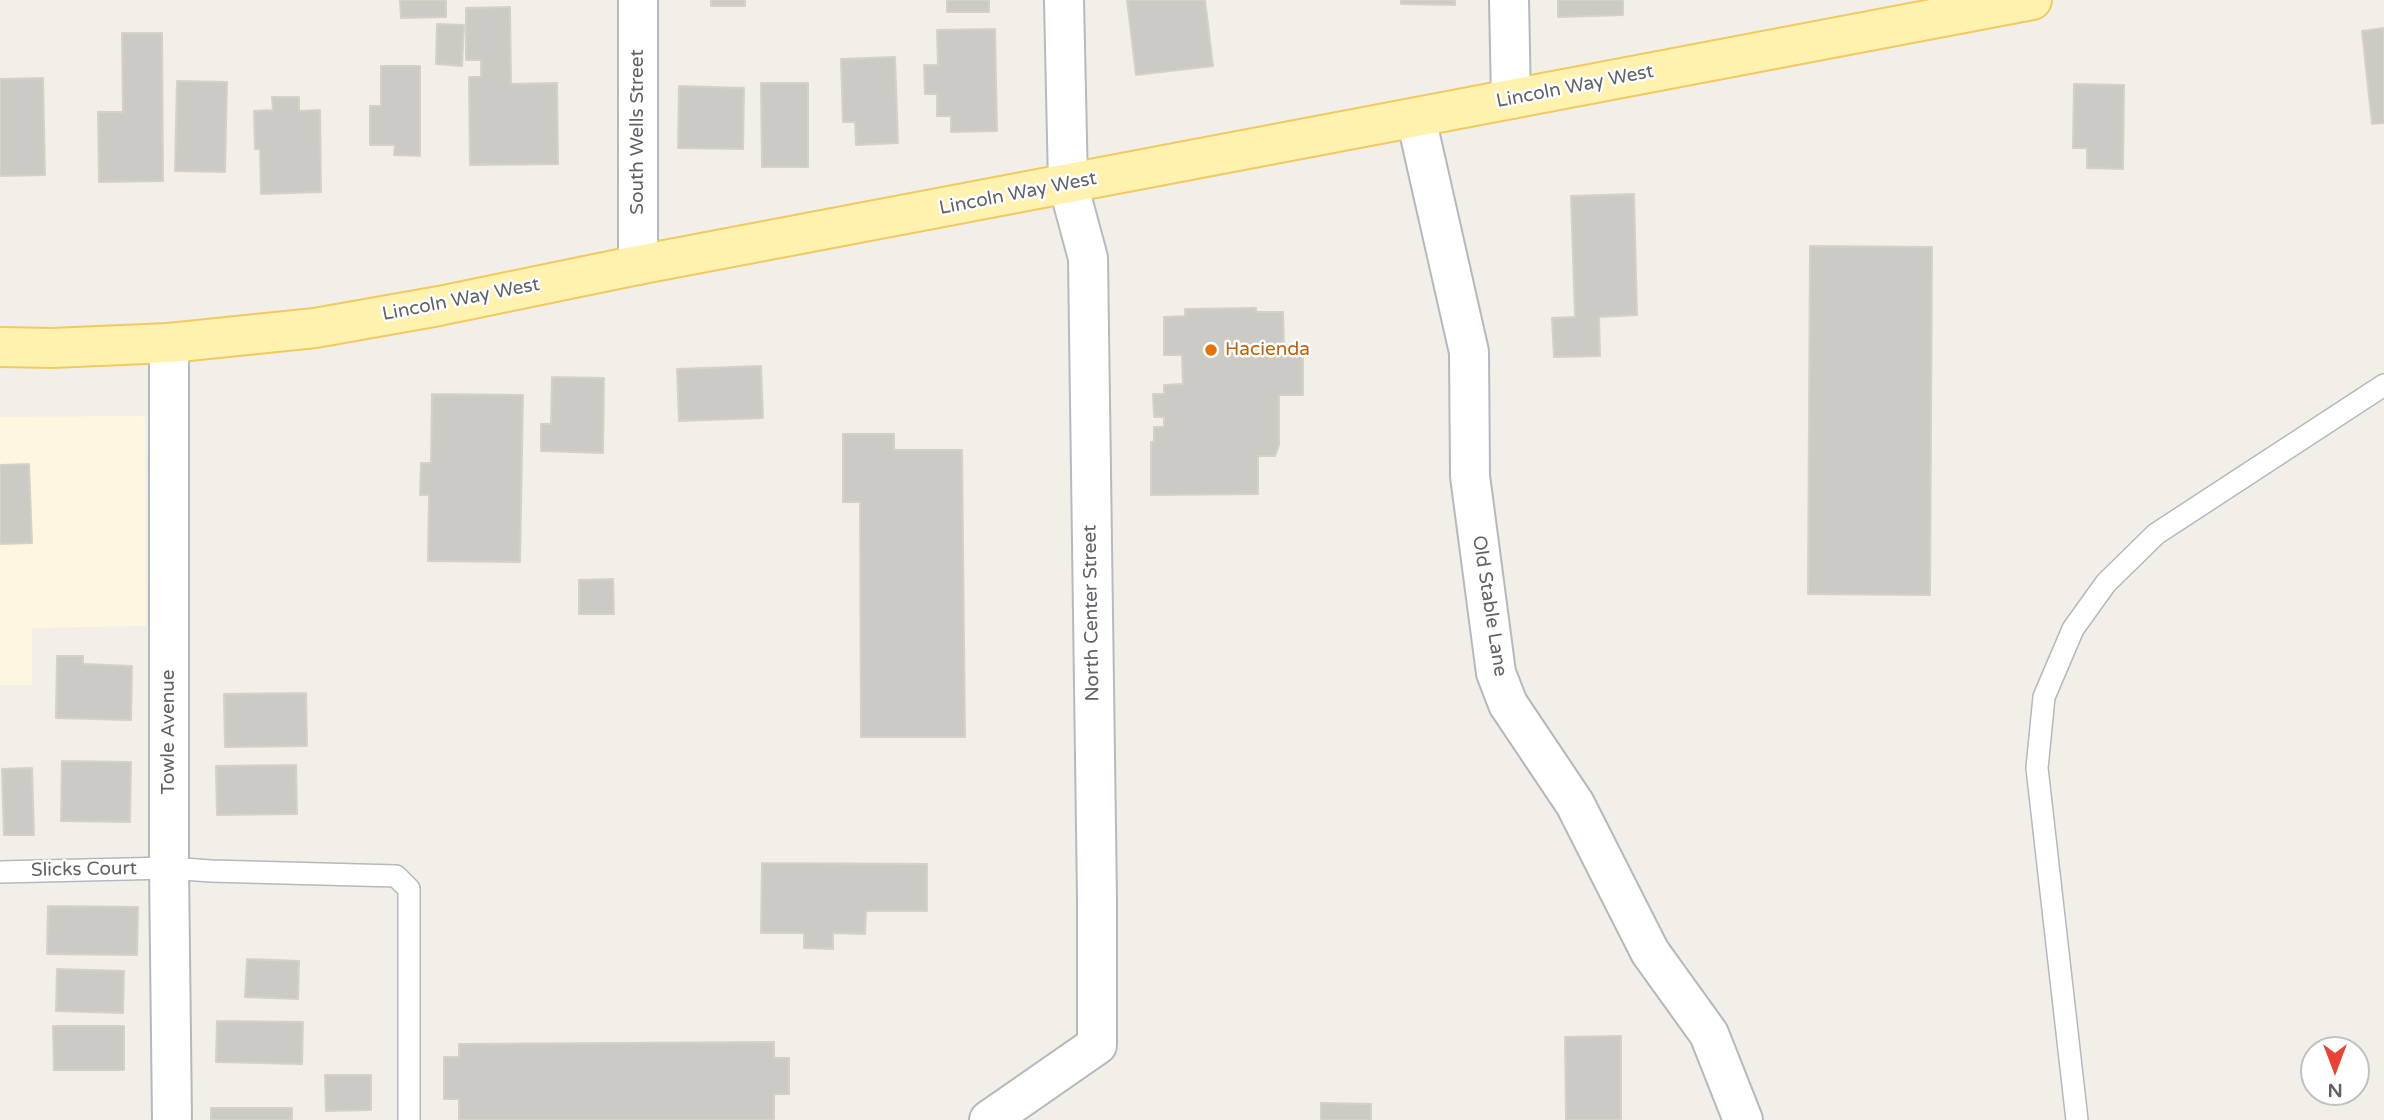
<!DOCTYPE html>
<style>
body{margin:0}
#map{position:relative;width:2384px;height:1120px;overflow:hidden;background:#f1efe8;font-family:"Varela Round",sans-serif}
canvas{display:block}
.north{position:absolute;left:2300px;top:1036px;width:70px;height:70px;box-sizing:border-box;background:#fff;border:2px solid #bfc1c3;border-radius:50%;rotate:180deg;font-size:19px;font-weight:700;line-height:28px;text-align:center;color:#5f6368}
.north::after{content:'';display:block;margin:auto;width:24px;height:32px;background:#ea4335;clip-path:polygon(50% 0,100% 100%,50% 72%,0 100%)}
</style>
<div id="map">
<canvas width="2384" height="1120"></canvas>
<div class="north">N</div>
</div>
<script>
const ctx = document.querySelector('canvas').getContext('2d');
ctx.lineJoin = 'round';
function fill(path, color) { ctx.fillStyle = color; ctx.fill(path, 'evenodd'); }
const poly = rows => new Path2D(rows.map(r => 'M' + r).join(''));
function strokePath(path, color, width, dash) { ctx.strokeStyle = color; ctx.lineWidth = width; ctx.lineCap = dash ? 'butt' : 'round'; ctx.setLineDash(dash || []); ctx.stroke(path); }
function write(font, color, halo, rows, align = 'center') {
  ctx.font = font + ' "Varela Round",sans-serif'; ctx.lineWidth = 5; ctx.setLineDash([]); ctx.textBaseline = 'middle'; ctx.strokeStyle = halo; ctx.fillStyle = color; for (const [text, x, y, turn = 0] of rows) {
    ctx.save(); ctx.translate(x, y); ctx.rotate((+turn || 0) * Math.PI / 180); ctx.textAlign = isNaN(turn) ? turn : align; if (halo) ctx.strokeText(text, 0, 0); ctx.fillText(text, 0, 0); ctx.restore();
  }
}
const commercial = poly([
 [145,416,146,626,32,628,32,685,0,685,0,417]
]);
const building = poly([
 [400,0,446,0,446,17,401,18,400,0],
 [711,0,745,0,745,6,711,6,711,0],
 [947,0,989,0,989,12,947,12,947,0],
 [1127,0,1205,0,1213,66,1136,75,1127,0],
 [1401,0,1455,0,1455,5,1401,4,1401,0],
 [1558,0,1623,0,1623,15,1558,17,1558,0],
 [510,7,511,84,557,83,558,164,470,165,469,77,481,77,481,60,466,60,466,8,510,7],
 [437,24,464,25,462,66,436,64,437,24],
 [2384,28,2384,123,2372,124,2362,31,2384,28],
 [995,29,997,131,951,132,951,116,937,116,937,94,925,94,924,65,938,65,937,30,995,29],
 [122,33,162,33,163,181,99,182,98,112,123,112,122,33],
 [895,57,898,143,856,145,855,122,843,122,841,59,895,57],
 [381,66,420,66,420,156,394,155,395,145,370,145,370,106,381,106,381,66],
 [43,78,45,175,0,176,0,79,43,78],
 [177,81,227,82,225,172,175,171,177,81],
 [761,83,808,83,808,167,762,167,761,83],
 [2074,84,2124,85,2123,169,2087,168,2087,148,2073,148,2074,84],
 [679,86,744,88,743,149,678,148,679,86],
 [272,97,299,97,299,111,320,110,321,192,261,194,260,149,255,149,254,111,273,110,272,97],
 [1634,194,1637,315,1599,317,1600,356,1554,357,1552,318,1575,317,1571,196,1634,194],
 [1810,246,1932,247,1930,595,1808,594,1810,246],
 [1256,308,1256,312,1283,312,1284,345,1303,345,1303,395,1279,395,1279,445,1275,456,1258,456,1258,494,1151,495,1151,442,1154,442,1154,427,1164,427,1164,417,1154,417,1153,394,1164,394,1164,385,1183,384,1182,355,1164,355,1164,317,1185,316,1185,309,1256,308],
 [761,366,763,418,679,421,677,369,761,366],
 [552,377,604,378,603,453,541,451,541,424,551,424,552,377],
 [432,394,523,395,520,562,428,561,429,495,420,495,421,463,431,463,432,394],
 [843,434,894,434,894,450,962,450,965,737,861,737,860,502,843,502,843,434],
 [29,464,32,543,0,544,0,465,29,464],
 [613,579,614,614,579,614,579,580,613,579],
 [57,656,83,656,83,664,132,666,131,720,56,718,57,656],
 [306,693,307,746,225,747,224,694,306,693],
 [62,761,131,762,130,822,61,821,62,761],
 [296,765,297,814,217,815,216,766,296,765],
 [32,768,34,835,4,835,2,769,32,768],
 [762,863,927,864,927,911,866,911,865,934,833,933,833,949,804,948,804,933,761,933,762,863],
 [48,906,138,907,137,955,47,954,48,906],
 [247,959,299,961,298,999,245,997,247,959],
 [57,969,124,971,123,1013,56,1011,57,969],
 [217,1021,303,1022,302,1064,216,1062,217,1021],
 [53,1026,124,1026,124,1070,54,1070,53,1026],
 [1621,1036,1621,1120,1566,1120,1565,1037,1621,1036],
 [774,1042,774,1058,789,1058,789,1094,774,1094,774,1120,459,1120,459,1099,444,1099,444,1057,459,1057,459,1044,774,1042],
 [325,1075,371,1075,371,1110,326,1111,325,1075],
 [1321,1103,1371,1104,1371,1120,1321,1120,1321,1103],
 [211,1108,292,1108,292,1120,211,1120,211,1108]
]);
const lane = poly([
 [0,872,169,868,211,871,396,876,409,889,409,1120],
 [2077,1120,2037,768,2044,697,2073,629,2106,583,2156,534,2384,385]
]);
const street = poly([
 [1509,0,1511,99],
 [1416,118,1469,352,1470,476,1496,673,1508,704,1575,804,1650,952,1709,1034,1743,1120],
 [638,265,638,0],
 [169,343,169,868,172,1120]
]);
const secondary = poly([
 [989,1120,1097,1045,1097,899,1088,258,1068,184,1064,0]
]);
const primary = poly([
 [0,347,52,348,169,343,315,328,439,306,638,265,2032,0]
]);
const markers = [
 [1211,350,7,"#e8710a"]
];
const streetNames = [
 ["Lincoln Way West",1575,87,-11],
 ["South Wells Street",638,132,-90],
 ["Lincoln Way West",1018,194,-11],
 ["Lincoln Way West",461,300,-11],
 ["Old Stable Lane",1489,606,81],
 ["North Center Street",1092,613,-91],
 ["Towle Avenue",169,732,-90],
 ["Slicks Court",84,870,-1]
];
const foodNames = [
 ["Hacienda",1225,350]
];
fill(commercial, '#fef7e0');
fill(building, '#cccac5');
strokePath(building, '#d6d1c6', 2);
strokePath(lane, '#b5b8bc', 24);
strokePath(street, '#b5b8bc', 42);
strokePath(secondary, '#b6babf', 42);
strokePath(primary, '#f2c960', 42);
strokePath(lane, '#fff', 21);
strokePath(street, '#fff', 38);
strokePath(secondary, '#fff', 38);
strokePath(primary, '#fff2af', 38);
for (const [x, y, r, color] of markers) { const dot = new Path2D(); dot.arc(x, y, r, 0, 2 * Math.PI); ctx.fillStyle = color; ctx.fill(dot); strokePath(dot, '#fff', 2.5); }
write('19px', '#5f6368', '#fff', streetNames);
write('19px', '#c56008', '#fff', foodNames, 'left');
</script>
